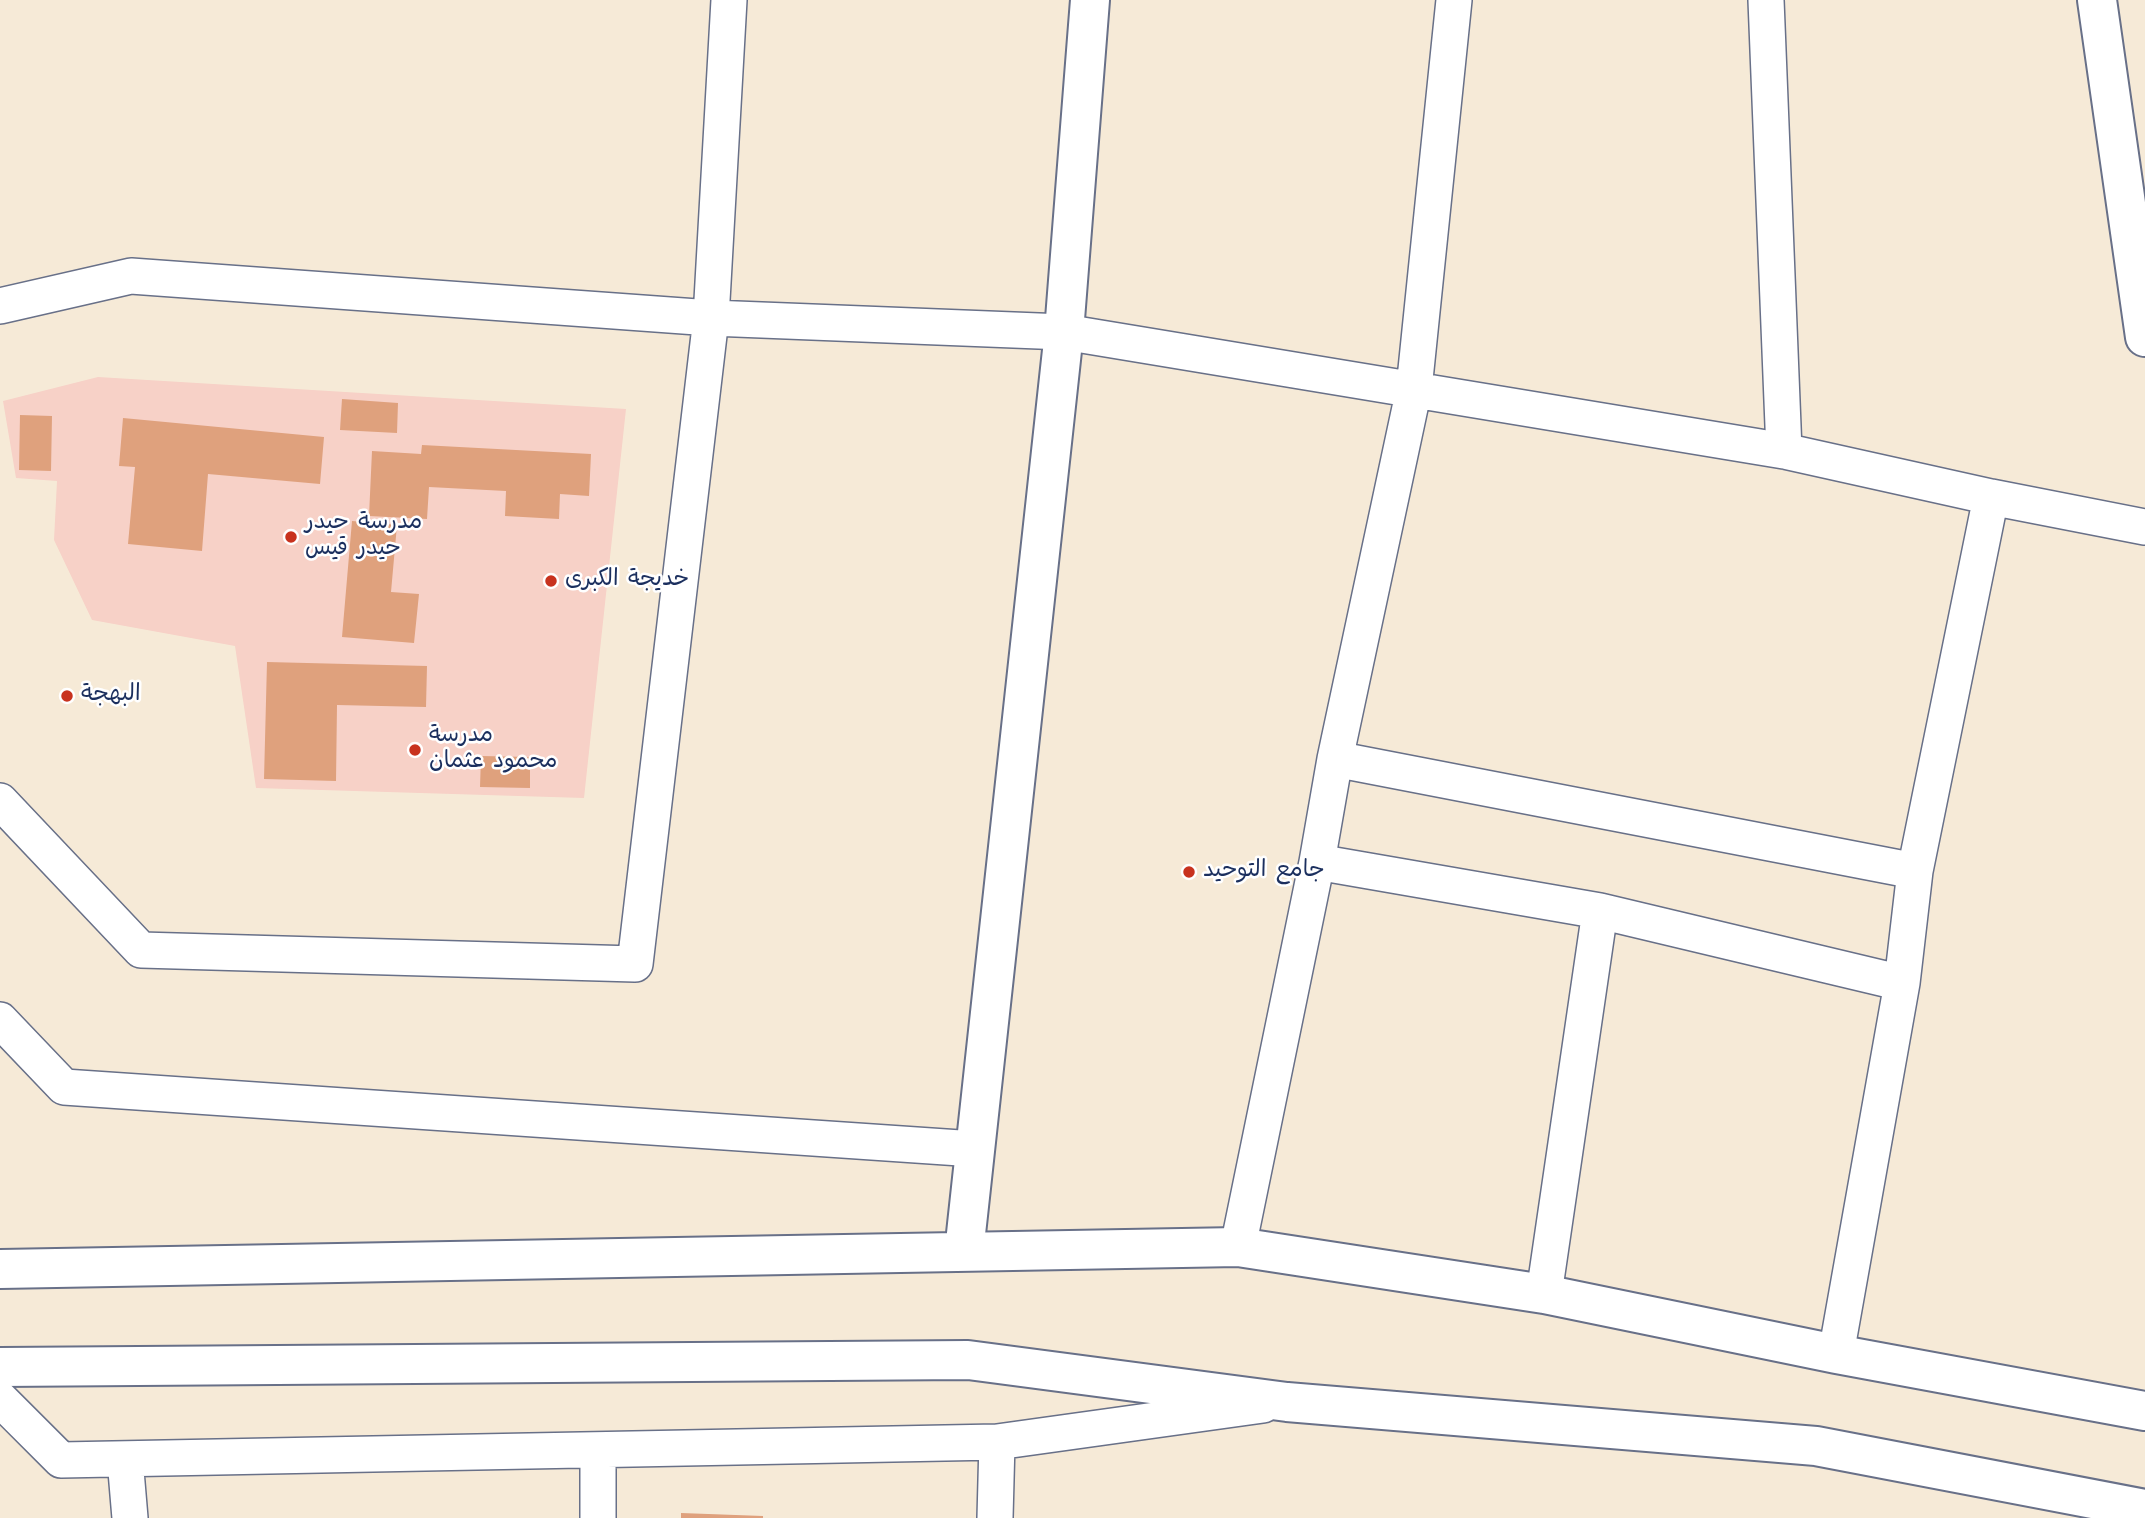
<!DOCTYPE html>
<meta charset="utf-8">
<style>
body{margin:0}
canvas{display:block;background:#f6ead7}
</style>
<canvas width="2145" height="1518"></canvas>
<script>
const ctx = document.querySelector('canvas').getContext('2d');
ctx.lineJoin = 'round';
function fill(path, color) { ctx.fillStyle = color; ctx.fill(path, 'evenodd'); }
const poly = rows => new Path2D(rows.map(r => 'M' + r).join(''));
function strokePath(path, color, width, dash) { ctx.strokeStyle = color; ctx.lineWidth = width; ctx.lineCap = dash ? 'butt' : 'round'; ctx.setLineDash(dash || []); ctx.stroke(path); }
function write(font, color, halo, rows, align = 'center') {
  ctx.font = font + ' Kalam,"Playpen Sans Arabic",sans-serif'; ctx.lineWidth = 5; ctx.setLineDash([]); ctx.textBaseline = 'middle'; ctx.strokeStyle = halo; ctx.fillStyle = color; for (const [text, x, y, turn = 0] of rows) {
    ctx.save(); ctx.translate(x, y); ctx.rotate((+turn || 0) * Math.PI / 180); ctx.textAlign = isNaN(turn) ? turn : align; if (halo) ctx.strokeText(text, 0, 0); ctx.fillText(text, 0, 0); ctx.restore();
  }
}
const built = poly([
 [98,377,626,409,584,798,256,788,235,646,92,620,54,540,57,481,16,478,3,401]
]);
const building = poly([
 [342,399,398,403,397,433,340,430],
 [20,415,52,416,51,471,19,470],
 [123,418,324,437,320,484,208,474,202,551,128,544,135,467,119,466],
 [422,445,591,454,589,496,560,494,559,519,505,516,506,491,429,487,427,519,369,516,372,451,421,454],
 [352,521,397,525,391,592,419,594,414,643,342,637],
 [267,662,427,666,426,707,337,705,336,781,264,779],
 [481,756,530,757,530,788,480,787],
 [681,1513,763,1516,763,1518,681,1518]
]);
const minor = poly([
 [1766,0,1784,451],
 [0,306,131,276,711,318,1064,332,1784,451,1991,497,2145,527],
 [1335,759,1915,871],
 [0,801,141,950,635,964,711,318,729,0],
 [1317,862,1600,911],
 [0,1020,64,1087,975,1149],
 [1238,1247,1317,862,1335,759,1414,389,1454,0],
 [1544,1294,1600,911,1902,983],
 [1836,1354,1902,983,1915,871,1991,497],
 [0,1399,61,1460,997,1442,1263,1405],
 [125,1459,130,1518],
 [598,1518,598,1450],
 [995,1518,997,1442]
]);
const major = poly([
 [2097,0,2145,337],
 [964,1252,1064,332,1090,0],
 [0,1269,1238,1247,1544,1294,1836,1354,2145,1411],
 [0,1367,968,1360,1287,1402,1816,1446,2145,1509]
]);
const markers = [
 [291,537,7,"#c8321e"],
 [551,581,7,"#c8321e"],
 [67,696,7,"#c8321e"],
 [415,750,7,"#c8321e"],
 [1189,872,7,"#c8321e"]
];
const poiNames = [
 ["مدرسة حيدر",305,524],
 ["حيدر قيس",305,550],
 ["خديجة الكبرى",565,581],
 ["البهجة",81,696],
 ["مدرسة",429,737],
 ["محمود عثمان",429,763],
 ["جامع التوحيد",1203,872]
];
fill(built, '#f7d1c7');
fill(building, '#dfa17d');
strokePath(minor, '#687088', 38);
strokePath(major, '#687088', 42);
strokePath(minor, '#fff', 35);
strokePath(major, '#fff', 38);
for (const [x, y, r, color] of markers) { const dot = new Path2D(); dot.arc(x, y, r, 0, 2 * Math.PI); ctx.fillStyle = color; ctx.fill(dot); strokePath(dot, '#fff', 2.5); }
write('23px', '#1b2f5e', '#fff', poiNames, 'left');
</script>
